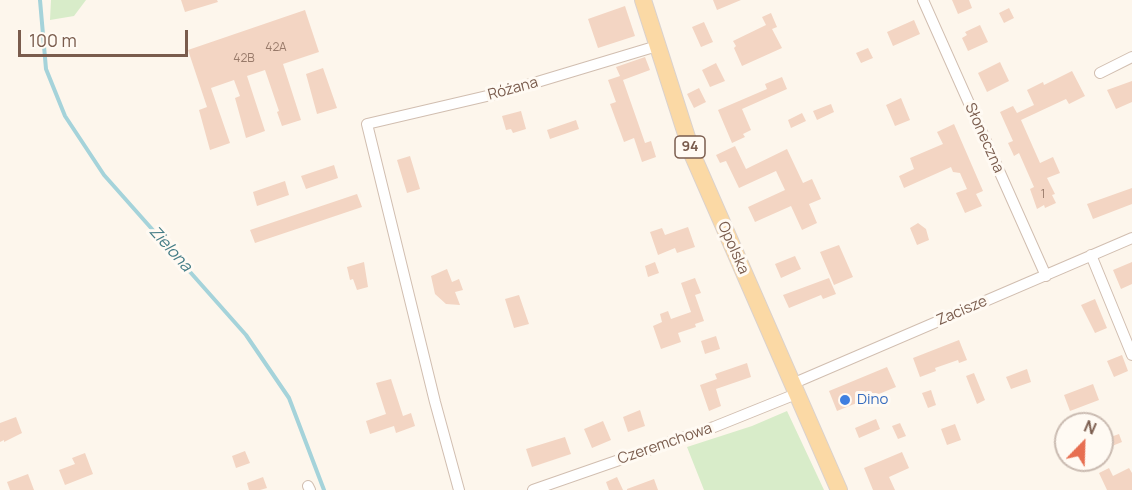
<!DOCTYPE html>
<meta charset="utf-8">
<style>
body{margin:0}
#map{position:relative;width:1132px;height:490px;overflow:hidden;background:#fdf6ec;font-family:Manrope,sans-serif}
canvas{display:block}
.north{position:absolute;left:1054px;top:412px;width:60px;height:60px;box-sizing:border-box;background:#fffaf3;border:2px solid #cabbb1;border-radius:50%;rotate:23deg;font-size:16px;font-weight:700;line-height:24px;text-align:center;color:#7a5c4d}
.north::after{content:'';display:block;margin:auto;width:21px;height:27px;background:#e76f51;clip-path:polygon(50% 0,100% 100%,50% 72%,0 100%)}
.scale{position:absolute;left:18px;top:30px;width:170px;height:27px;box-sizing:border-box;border:3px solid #7a5c4d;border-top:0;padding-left:8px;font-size:18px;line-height:21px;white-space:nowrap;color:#7a5c4d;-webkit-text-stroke:4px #fffaf3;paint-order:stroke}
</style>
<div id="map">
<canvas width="1132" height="490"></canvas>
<div class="north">N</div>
<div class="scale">100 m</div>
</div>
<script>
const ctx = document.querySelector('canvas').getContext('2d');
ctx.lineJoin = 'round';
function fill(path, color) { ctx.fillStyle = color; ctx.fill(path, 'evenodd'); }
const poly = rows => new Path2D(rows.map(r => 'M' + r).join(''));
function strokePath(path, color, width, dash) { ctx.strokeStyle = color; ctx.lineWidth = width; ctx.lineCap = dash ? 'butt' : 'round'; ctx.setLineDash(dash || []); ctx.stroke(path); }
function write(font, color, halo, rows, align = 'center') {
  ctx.font = font + ' Manrope,sans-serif'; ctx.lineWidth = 6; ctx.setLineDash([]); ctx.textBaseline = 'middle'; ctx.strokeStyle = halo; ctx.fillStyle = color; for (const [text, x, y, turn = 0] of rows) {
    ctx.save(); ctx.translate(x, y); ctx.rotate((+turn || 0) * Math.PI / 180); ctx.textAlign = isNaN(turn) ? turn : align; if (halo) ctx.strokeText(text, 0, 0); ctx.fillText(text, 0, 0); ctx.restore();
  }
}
const green = poly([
 [51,0,86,0,74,16,50,20],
 [787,411,824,490,704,490,687,447,752,426]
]);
const stream = poly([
 [40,0,46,69,65,116,104,175,246,335,289,398,324,490]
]);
const building = poly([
 [181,0,217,0,218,2,185,12],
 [713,0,741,0,717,10],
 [952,0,969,0,972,8,958,14],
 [625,6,635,36,598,48,588,19],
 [1009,8,1014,18,1004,23,999,13],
 [305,10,319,52,283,64,301,120,282,126,277,112,279,111,265,70,247,76,265,131,246,138,235,98,240,96,234,80,211,88,230,143,210,150,199,110,207,107,188,50],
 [771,13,777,27,772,29,782,48,742,66,734,48,736,46,733,41,766,25,762,17],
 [914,20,920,34,893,46,887,32],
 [704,22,713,42,701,47,692,27],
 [980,25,988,42,968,51,962,38,967,35,965,32],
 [868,48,873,58,861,63,856,53],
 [645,57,650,70,623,80,645,143,651,141,656,157,642,162,634,138,624,142,610,104,616,102,608,80,620,76,616,67],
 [1000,62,1009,81,987,92,978,73],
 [716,63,725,81,710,87,702,70],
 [323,68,337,108,317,114,306,74],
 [1072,71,1085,96,1069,104,1066,99,1021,120,1040,163,1053,157,1060,173,1047,178,1055,194,1052,195,1056,203,1045,208,1044,205,1037,209,1030,189,1034,187,1019,153,1014,156,1008,143,1013,141,1000,112,1013,106,1017,113,1034,105,1027,90,1043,82,1044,85],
 [782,77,787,89,742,109,751,130,743,134,745,137,732,143,718,110,767,89,765,84],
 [1132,81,1132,102,1116,109,1107,90],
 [699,88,706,102,694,108,687,94],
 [901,98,910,120,895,126,886,105],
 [831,104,834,112,817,120,813,111],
 [521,111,526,129,513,133,511,129,506,130,502,116],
 [802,113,806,121,791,128,788,120],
 [576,120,579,129,550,139,547,130],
 [954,124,983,191,976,194,982,206,965,213,956,193,967,189,960,173,953,172,951,167,904,188,899,176,914,169,910,158,943,144,937,132],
 [735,146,746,169,787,149,803,183,812,179,821,199,809,204,817,223,802,230,791,206,755,222,748,207,785,190,776,171,739,188,726,161,720,163,716,155],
 [410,156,420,189,407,193,397,160],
 [334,165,338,178,306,189,301,176],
 [285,181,289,195,257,206,253,192],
 [1132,188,1132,204,1093,219,1087,204],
 [357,194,362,207,255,243,250,230],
 [918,223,926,229,929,240,917,245,910,228],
 [688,227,695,247,677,253,675,248,658,255,650,232,662,228,665,235],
 [839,245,853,277,834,285,820,252],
 [795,256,801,269,781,278,775,264],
 [364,262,368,287,357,290,353,279,350,280,347,267],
 [655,262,659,273,648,277,645,266],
 [1132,262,1132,284,1121,289,1113,270],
 [447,269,452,282,459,279,463,290,455,292,460,305,446,304,435,294,431,276],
 [695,278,701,293,695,295,704,321,695,324,696,327,678,333,681,342,661,349,653,326,662,322,660,314,668,311,671,319,691,312,681,283],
 [829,278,836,294,823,299,821,295,789,308,783,295],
 [519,295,529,324,514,328,505,299],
 [1095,299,1107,328,1095,333,1081,305],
 [716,336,720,349,705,354,701,341],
 [959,340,967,360,959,363,958,360,935,368,936,371,920,377,913,358],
 [1122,355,1128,371,1114,377,1107,361],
 [747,363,751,377,716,389,721,406,709,411,700,385,717,379,715,374],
 [887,367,896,387,837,411,829,391],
 [1027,369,1031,382,1011,389,1006,377],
 [974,373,985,400,977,404,966,376],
 [391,379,403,416,411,413,415,426,396,433,394,426,370,434,366,421,386,414,376,383],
 [1093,384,1099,400,1070,411,1064,395],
 [931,390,936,405,928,408,922,393],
 [640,410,645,426,628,432,623,417],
 [16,417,22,433,4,442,4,440,0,442,0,423],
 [876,419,880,429,859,438,855,428],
 [603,421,611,440,592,448,584,429],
 [900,423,906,436,898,439,892,426],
 [955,424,961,440,947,445,941,429],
 [1119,434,1122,442,1102,450,1102,440],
 [565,437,571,454,532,467,526,449],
 [245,451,250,463,236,468,232,456],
 [902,452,909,468,889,477,895,490,873,490,864,468],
 [85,453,93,474,65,485,59,470,75,464,72,458],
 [1109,468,1113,476,1129,468,1132,473,1132,490,1107,490,1099,473],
 [28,474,34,490,10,490,7,482],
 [263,477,267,488,260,490,249,490,247,483],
 [617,477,623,490,609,490,606,482],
 [654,479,658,490,627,490,627,489]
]);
const street = poly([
 [923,0,1046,276],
 [1100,73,1132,57],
 [1091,255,1132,355],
 [792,384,1132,238],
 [308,486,310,490],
 [459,490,435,402,367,124,504,92,657,46],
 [533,490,714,427,796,394]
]);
const primary = poly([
 [643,0,693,156,839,490]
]);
const markers = [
 [845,400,6,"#3f7fe0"]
];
const numberNames = [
 ["42A",276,48],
 ["42B",244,59],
 ["1",1043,195]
];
const shields = [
 [690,147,30]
];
const shieldNames = [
 ["94",690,147]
];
const streetNames = [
 ["Różana",513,89,-15],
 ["Słoneczna",984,138,66],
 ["Opolska",733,248,66],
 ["Zacisze",962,311,-23],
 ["Czeremchowa",665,444,-19]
];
const shopNames = [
 ["Dino",857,400]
];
const waterNames = [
 ["Zielona",170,249,48]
];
fill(green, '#d8ecc9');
strokePath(stream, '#a5d3da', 4);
fill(building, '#f3d5c3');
strokePath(street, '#d1beb0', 12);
strokePath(primary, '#dad1cd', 18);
strokePath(street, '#fff', 10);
strokePath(primary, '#fbd9a5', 16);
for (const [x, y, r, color] of markers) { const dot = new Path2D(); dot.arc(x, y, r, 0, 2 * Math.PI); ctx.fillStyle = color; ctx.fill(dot); strokePath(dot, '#fffaf3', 2); }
write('12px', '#987a6a', null, numberNames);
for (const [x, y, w] of shields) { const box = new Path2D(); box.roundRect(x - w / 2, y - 11, w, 22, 4.5); ctx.fillStyle = '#fffaf3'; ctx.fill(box); strokePath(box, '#7a5c4d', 1.5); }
write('bold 14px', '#7a5c4d', null, shieldNames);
write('15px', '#7a5c4d', '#fffaf3', streetNames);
write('15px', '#366cbe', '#fffaf3', shopNames, 'left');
write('italic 16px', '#437c86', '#fffaf3', waterNames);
</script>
